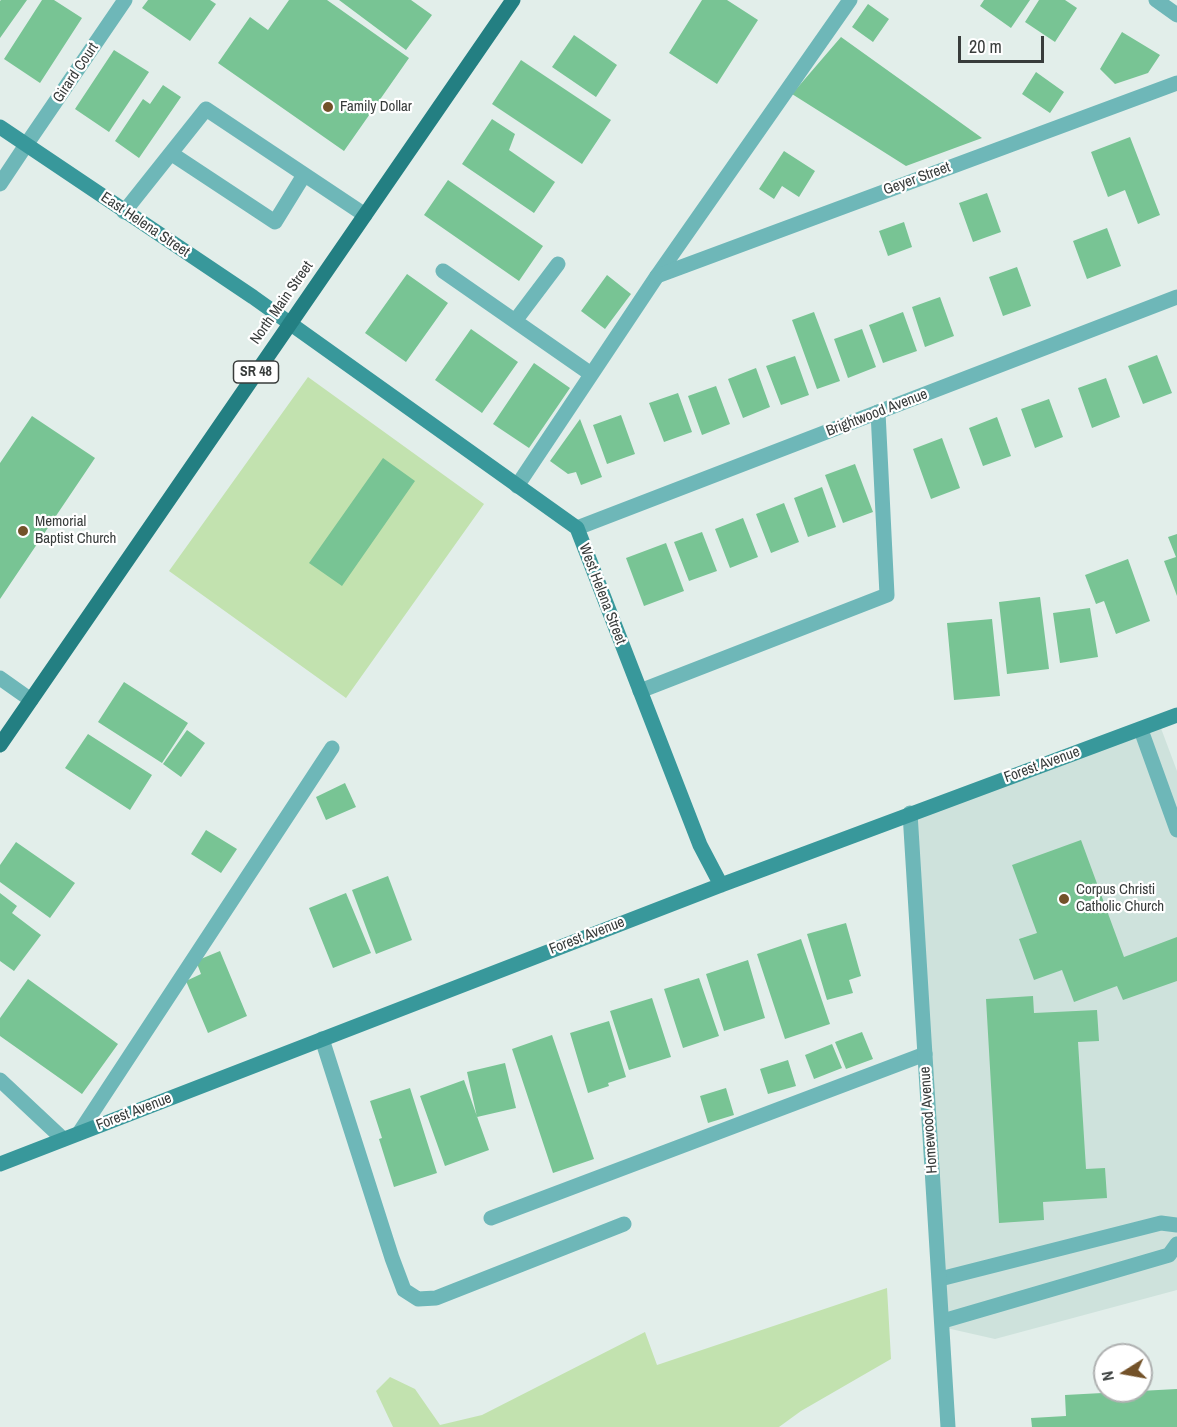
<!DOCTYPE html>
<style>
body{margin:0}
#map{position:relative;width:1177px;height:1427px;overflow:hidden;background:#e2eeea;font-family:"Archivo Narrow",sans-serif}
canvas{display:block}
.north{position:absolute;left:1093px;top:1343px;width:60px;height:60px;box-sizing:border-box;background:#fff;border:2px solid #afb1b1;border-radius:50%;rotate:259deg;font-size:16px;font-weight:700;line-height:24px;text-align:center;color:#383c3b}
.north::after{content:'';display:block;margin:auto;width:21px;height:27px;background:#735229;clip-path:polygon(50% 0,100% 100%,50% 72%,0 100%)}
.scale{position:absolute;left:958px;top:36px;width:86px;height:27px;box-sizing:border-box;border:3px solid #383c3b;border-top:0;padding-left:8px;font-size:18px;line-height:21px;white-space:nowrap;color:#383c3b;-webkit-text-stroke:4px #fff;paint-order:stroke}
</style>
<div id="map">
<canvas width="1177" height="1427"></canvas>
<div class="north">N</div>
<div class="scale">20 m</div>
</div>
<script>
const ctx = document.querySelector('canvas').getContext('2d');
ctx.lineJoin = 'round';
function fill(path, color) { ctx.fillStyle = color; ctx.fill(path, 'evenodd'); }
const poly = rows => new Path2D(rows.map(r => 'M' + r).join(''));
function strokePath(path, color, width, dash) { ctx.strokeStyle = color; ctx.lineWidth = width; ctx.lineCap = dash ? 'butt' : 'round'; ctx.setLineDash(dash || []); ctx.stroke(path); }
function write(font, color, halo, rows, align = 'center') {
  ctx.font = font + ' "Archivo Narrow",sans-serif'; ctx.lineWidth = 4.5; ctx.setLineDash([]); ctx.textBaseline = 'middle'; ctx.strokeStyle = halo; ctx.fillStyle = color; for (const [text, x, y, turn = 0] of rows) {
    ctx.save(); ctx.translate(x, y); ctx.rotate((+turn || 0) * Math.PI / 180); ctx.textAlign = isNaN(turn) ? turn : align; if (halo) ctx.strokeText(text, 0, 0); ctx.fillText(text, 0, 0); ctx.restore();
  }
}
const built = poly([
 [1159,723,1177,771,1177,1290,995,1339,942,1327,910,813]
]);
const green = poly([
 [308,377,484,504,346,698,169,571],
 [887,1288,891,1359,801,1411,779,1427,393,1427,376,1391,390,1377,415,1389,440,1425,482,1415,645,1332,657,1365]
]);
const building = poly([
 [1,0,27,0,0,38,0,1],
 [42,0,54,0,82,18,40,83,4,59],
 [148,0,210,0,216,4,190,41,142,8],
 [289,0,327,0,409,58,344,151,218,63,250,17,268,30],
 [339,0,411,0,432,15,406,50],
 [702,0,727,0,758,20,717,84,669,53],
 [984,0,1030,0,1011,28,980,6],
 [1039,0,1065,0,1077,8,1055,42,1025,22],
 [868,4,889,19,873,42,852,27],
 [1122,32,1160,55,1148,73,1115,84,1100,69],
 [574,35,617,65,596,97,552,67],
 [841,37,982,138,906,166,792,94],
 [114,50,149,72,109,132,75,109],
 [521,60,611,120,582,164,492,104],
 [1036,72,1064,92,1050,113,1022,94],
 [163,85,181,97,139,158,115,141,143,99,150,104],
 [492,119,515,134,509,150,555,182,534,213,462,164],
 [1130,137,1160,215,1138,224,1125,190,1108,197,1091,152],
 [784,151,815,171,799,197,782,186,774,199,759,189],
 [448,180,543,246,519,281,424,215],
 [987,193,1001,232,973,242,959,203],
 [904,222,912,247,888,256,879,231],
 [1107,228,1121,266,1087,279,1073,241],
 [1017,267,1031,306,1003,316,989,277],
 [407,274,448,303,406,362,365,333],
 [607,275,631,294,605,329,581,311],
 [940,297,954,336,925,347,912,307],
 [814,312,840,381,817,389,792,320],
 [903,312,917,351,883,363,869,325],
 [471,329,518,362,482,413,435,380],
 [862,329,876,367,848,378,834,339],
 [1157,355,1172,393,1143,404,1128,366],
 [795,356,809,395,781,405,766,366],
 [534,363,570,388,529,448,493,424],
 [756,368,770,407,743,418,728,379],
 [1106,378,1120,417,1092,428,1078,388],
 [716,386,730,424,702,435,688,396],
 [678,393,692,432,664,442,649,403],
 [1049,399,1063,437,1035,448,1021,409],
 [621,415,635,454,607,464,593,425],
 [32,416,95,458,0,599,0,463],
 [997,417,1011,456,983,466,969,428],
 [580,419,602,477,581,485,576,472,568,474,550,461],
 [942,438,960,488,931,499,913,449],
 [383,458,415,481,342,586,309,563],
 [855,464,873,512,843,523,825,475],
 [822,487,836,527,808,537,794,498],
 [784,503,799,542,771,553,756,514],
 [743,518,758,557,730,568,715,529],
 [702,532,717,571,689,581,674,542],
 [1177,534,1177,596,1164,561,1176,557,1168,537],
 [666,543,684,591,644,606,626,558],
 [1128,559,1150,621,1116,634,1104,601,1096,604,1085,575],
 [1040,597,1049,669,1007,674,999,602],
 [1090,608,1098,657,1060,663,1053,613],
 [992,619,1000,696,954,700,947,623],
 [124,682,188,723,162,763,98,722],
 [187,730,205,743,181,777,163,764],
 [88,734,152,775,130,810,65,768],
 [345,783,356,807,326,820,316,797],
 [206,830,237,849,221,873,191,854],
 [1081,840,1124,957,1177,937,1177,981,1123,1000,1117,986,1074,1002,1062,970,1034,980,1019,939,1037,933,1012,865],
 [16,842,75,883,50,918,0,882,0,865],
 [388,876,412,940,376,954,352,890],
 [0,893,17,906,12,913,41,935,14,971,0,961],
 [346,893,371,953,333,968,309,908],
 [846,923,861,976,849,980,853,993,827,1000,807,934],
 [801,939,830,1024,785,1039,757,954],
 [220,951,247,1016,208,1033,186,981,201,974,196,961],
 [748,960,765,1018,724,1031,706,974],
 [699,978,719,1036,683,1048,664,989],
 [28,979,118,1044,82,1094,0,1036,0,1018],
 [1033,996,1034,1013,1097,1010,1099,1041,1078,1042,1086,1169,1105,1168,1107,1198,1043,1202,1044,1220,999,1223,986,999],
 [652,998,671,1057,629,1070,610,1011],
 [609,1021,626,1077,608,1083,609,1086,588,1093,570,1033],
 [862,1032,873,1059,846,1069,835,1042],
 [552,1035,594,1159,553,1173,512,1049],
 [832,1044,842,1068,814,1079,805,1055],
 [788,1060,796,1086,768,1094,760,1069],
 [505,1063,516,1108,477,1117,467,1072],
 [464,1080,489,1150,445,1166,420,1096],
 [410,1088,437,1173,394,1187,379,1139,382,1138,370,1101],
 [726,1088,734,1115,708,1123,700,1096],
 [1177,1389,1177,1427,1032,1427,1031,1418,1066,1416,1065,1395]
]);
const lane = poly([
 [172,154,275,222,304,175],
 [0,184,26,145],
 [124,212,206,109,365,215],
 [443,271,591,374],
 [515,321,558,264],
 [517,486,657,276,850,0],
 [640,691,887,595,878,412],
 [1141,730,1177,830],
 [322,1039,392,1258,404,1290,418,1299,436,1298,624,1224],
 [0,1080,63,1139],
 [79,1133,332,748],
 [491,1218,925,1054],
 [940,1279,1161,1223,1177,1225],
 [943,1321,1169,1255,1177,1244]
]);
const street = poly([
 [1156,0,1177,15],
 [26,145,125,0],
 [657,276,1177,83],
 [577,528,1177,297],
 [0,678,31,700],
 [910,813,948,1427]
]);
const secondary = poly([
 [0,127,253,297,577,528,700,845,721,885],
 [0,1164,721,885,1177,715]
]);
const primary = poly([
 [0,745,513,0]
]);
const markers = [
 [328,107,6,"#735229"],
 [23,531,6,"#735229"],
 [1064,899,6,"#735229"]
];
const shields = [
 [256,372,45]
];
const shieldNames = [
 ["SR 48",256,372]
];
const streetNames = [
 ["Girard Court",76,73,-56],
 ["Geyer Street",917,179,-20],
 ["East Helena Street",145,225,34],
 ["North Main Street",282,303,-55],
 ["Brightwood Avenue",877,413,-21],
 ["West Helena Street",602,594,69],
 ["Forest Avenue",1042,765,-20],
 ["Forest Avenue",587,936,-21],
 ["Forest Avenue",134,1112,-21],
 ["Homewood Avenue",929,1120,-94]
];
const poiNames = [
 ["Family Dollar",340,107],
 ["Memorial",35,522],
 ["Baptist Church",35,539],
 ["Corpus Christi",1076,890],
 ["Catholic Church",1076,907]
];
fill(built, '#cee2dc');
fill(green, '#c2e2af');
fill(building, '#78c494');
strokePath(lane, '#6eb7b8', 15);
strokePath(street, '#6eb7b8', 15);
strokePath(secondary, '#38989b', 15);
strokePath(primary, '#237f82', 15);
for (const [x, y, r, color] of markers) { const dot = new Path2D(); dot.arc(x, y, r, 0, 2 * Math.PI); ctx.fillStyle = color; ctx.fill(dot); strokePath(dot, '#fff', 2); }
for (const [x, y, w] of shields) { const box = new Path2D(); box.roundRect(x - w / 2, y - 11, w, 22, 4.5); ctx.fillStyle = '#fff'; ctx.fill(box); strokePath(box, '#383c3b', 1.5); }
write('bold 14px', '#383c3b', null, shieldNames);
write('15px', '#383c3b', '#fff', streetNames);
write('15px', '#383c3b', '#fff', poiNames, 'left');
</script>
